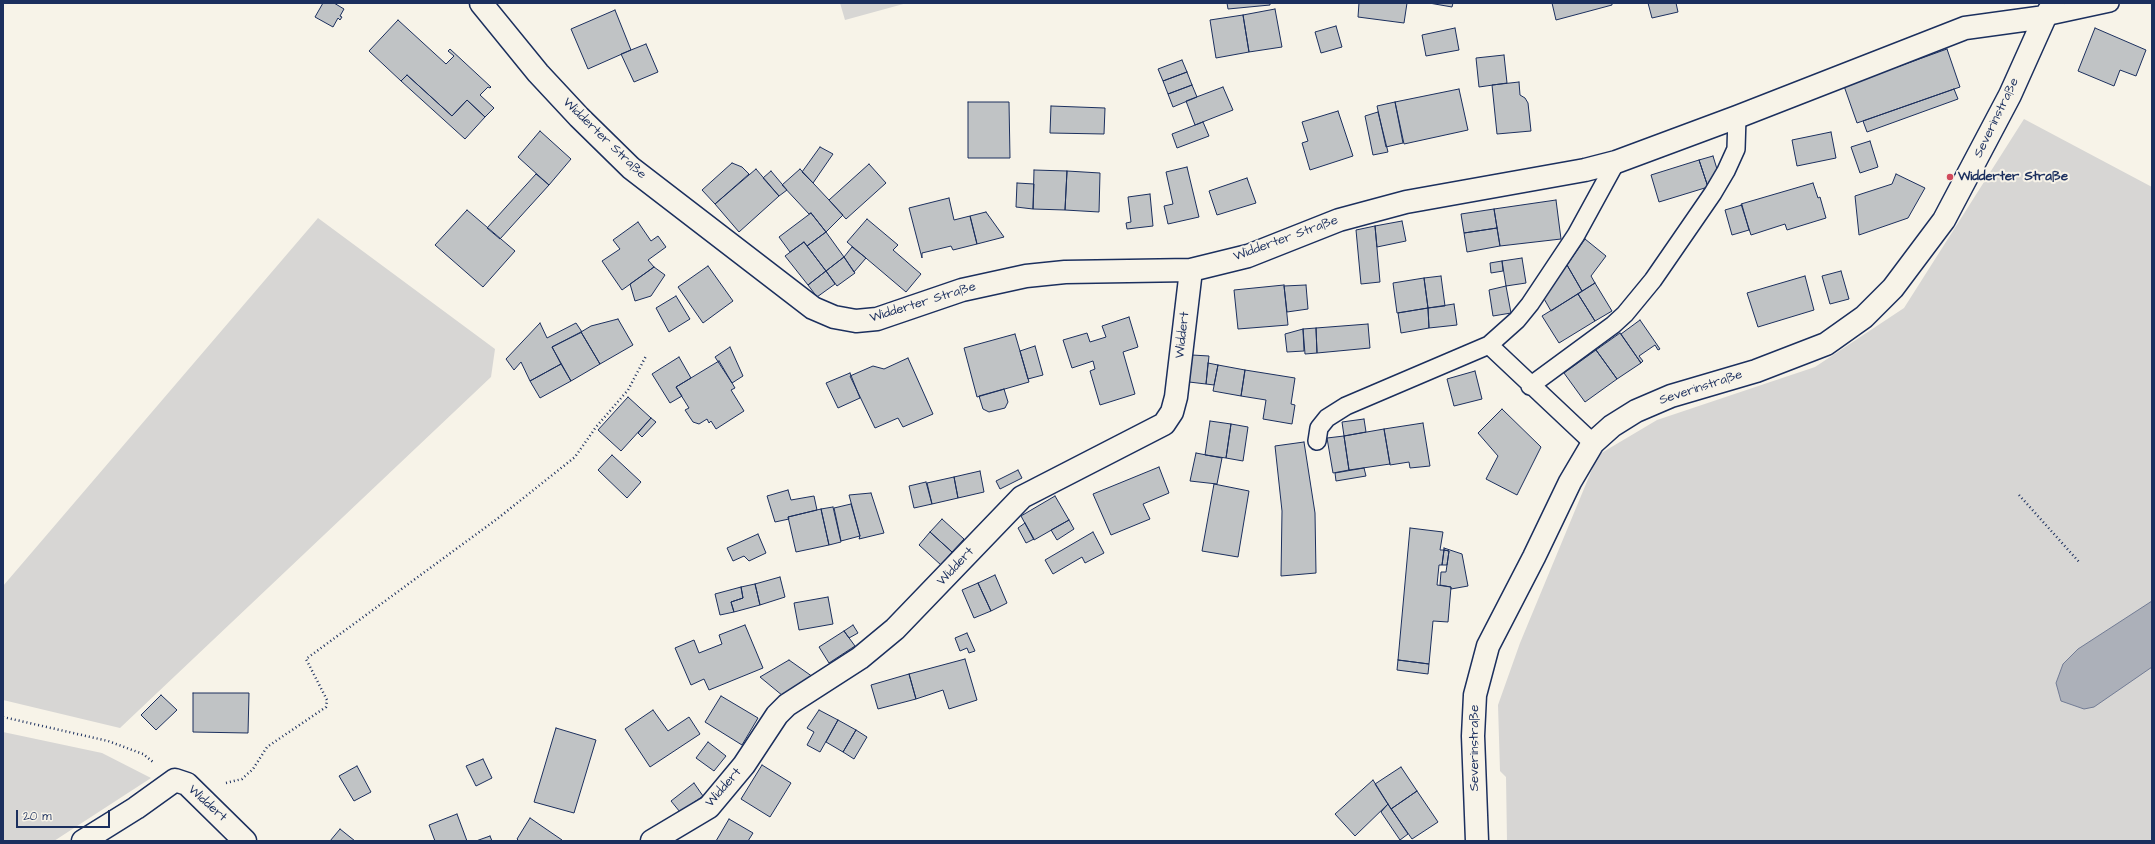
<!DOCTYPE html>
<meta charset="utf-8">
<style>
body{margin:0}
#map{position:relative;width:2155px;height:844px;overflow:hidden;background:#f7f3e8;font-family:"Architects Daughter",sans-serif}
canvas{display:block}
.frame{position:absolute;inset:0;border:4px solid #1b2f5e;pointer-events:none}
.scale{position:absolute;left:16px;top:810px;width:94px;height:18px;box-sizing:border-box;border:2px solid #1b2f5e;border-top:0;padding-left:5px;font-size:12px;line-height:14px;white-space:nowrap;color:#1b2f5e;-webkit-text-stroke:3px #f7f3e8;paint-order:stroke}
</style>
<div id="map">
<canvas width="2155" height="844"></canvas>
<div class="frame"></div>
<div class="scale">20 m</div>
</div>
<script>
const ctx = document.querySelector('canvas').getContext('2d');
ctx.lineJoin = 'round';
function fill(path, color) { ctx.fillStyle = color; ctx.fill(path, 'evenodd'); }
const poly = rows => new Path2D(rows.map(r => 'M' + r).join(''));
function strokePath(path, color, width, dash) { ctx.strokeStyle = color; ctx.lineWidth = width; ctx.lineCap = dash ? 'butt' : 'round'; ctx.setLineDash(dash || []); ctx.stroke(path); }
function write(font, color, halo, rows, align = 'center') {
  ctx.font = font + ' "Architects Daughter",sans-serif'; ctx.lineWidth = 4; ctx.setLineDash([]); ctx.textBaseline = 'middle'; ctx.strokeStyle = halo; ctx.fillStyle = color; for (const [text, x, y, turn = 0] of rows) {
    ctx.save(); ctx.translate(x, y); ctx.rotate((+turn || 0) * Math.PI / 180); ctx.textAlign = isNaN(turn) ? turn : align; if (halo) ctx.strokeText(text, 0, 0); ctx.fillText(text, 0, 0); ctx.restore();
  }
}
const green = poly([
 [840,3,907,3,845,20],
 [2024,119,2152,187,2152,841,1507,841,1506,777,1500,771,1498,705,1520,643,1598,455,1657,420,1815,367,1904,308],
 [318,218,495,349,491,377,120,728,3,700,3,586],
 [3,732,102,753,151,778,54,841,3,841]
]);
const water = poly([
 [2152,601,2152,667,2094,707,2084,709,2061,701,2056,683,2063,664,2078,649,2152,601]
]);
const building = poly([
 [323,3,334,3,344,9,340,16,342,17,340,20,338,18,333,27,315,17,323,3],
 [1227,3,1270,3,1270,5,1228,9,1227,3],
 [1359,3,1407,3,1404,23,1358,17,1359,3],
 [1429,3,1453,3,1452,7,1429,3],
 [1552,3,1612,3,1612,5,1556,20,1552,3],
 [1648,3,1676,3,1678,12,1652,18,1648,3],
 [1275,9,1282,47,1249,52,1243,15,1275,9],
 [615,10,631,50,588,69,571,29,615,10],
 [1243,15,1249,52,1216,58,1210,20,1243,15],
 [398,20,446,64,454,56,448,51,450,49,491,87,490,88,488,87,480,95,494,108,485,117,467,100,452,116,407,75,401,81,369,51,398,20],
 [1336,26,1342,47,1321,53,1315,32,1336,26],
 [1455,28,1459,50,1426,56,1422,35,1455,28],
 [2095,28,2146,50,2136,76,2120,70,2114,86,2078,71,2095,28],
 [646,44,658,72,634,82,621,54,646,44],
 [1947,49,1960,87,1857,123,1844,86,1947,49],
 [1504,55,1507,83,1479,87,1476,58,1504,55],
 [1182,60,1187,72,1163,81,1158,69,1182,60],
 [1187,72,1192,85,1168,94,1163,81,1187,72],
 [407,75,452,116,467,100,485,117,465,139,401,81,407,75],
 [1519,82,1520,95,1525,98,1528,103,1531,131,1497,134,1492,85,1519,82],
 [1192,85,1197,97,1173,107,1168,94,1192,85],
 [1223,87,1233,110,1195,125,1186,101,1223,87],
 [1459,89,1468,130,1404,144,1395,102,1459,89],
 [1954,89,1958,99,1867,132,1863,121,1954,89],
 [968,102,1009,102,1010,158,968,158,968,102],
 [1395,102,1403,143,1386,147,1377,106,1395,102],
 [1051,106,1105,108,1104,134,1050,133,1051,106],
 [1338,111,1353,156,1310,170,1302,143,1308,141,1302,122,1338,111],
 [1378,112,1388,152,1373,155,1365,116,1378,112],
 [1203,122,1209,136,1177,148,1172,134,1203,122],
 [540,131,571,159,549,185,518,157,540,131],
 [1831,132,1836,158,1797,166,1792,140,1831,132],
 [1870,141,1878,167,1860,173,1851,147,1870,141],
 [820,147,833,154,813,183,802,172,820,147],
 [1713,156,1717,169,1708,187,1699,160,1713,156],
 [1699,160,1708,187,1659,202,1651,175,1699,160],
 [732,163,742,167,749,174,715,204,702,190,732,163],
 [869,164,886,183,846,219,829,200,869,164],
 [1187,167,1199,217,1168,224,1164,206,1173,204,1166,172,1187,167],
 [756,169,779,196,739,232,715,204,756,169],
 [800,169,843,215,826,232,811,213,809,214,782,185,800,169],
 [1034,170,1067,171,1065,210,1033,209,1034,170],
 [771,171,787,190,779,196,763,178,771,171],
 [1067,171,1100,173,1099,212,1065,210,1067,171],
 [536,174,549,185,500,239,487,228,536,174],
 [1896,174,1925,188,1908,218,1859,235,1855,196,1892,184,1896,174],
 [1247,178,1256,203,1217,215,1209,191,1247,178],
 [1017,183,1034,184,1033,209,1016,207,1017,183],
 [1813,183,1818,198,1820,197,1826,218,1787,230,1785,224,1751,235,1741,204,1813,183],
 [1150,194,1153,226,1127,229,1126,223,1131,222,1128,197,1150,194],
 [949,198,954,220,970,216,977,244,953,250,951,246,922,253,922,258,909,208,949,198],
 [1556,200,1561,239,1500,246,1494,209,1556,200],
 [1742,205,1749,230,1732,235,1725,210,1742,205],
 [1494,209,1497,228,1464,233,1461,214,1494,209],
 [467,210,515,251,483,287,435,245,467,210],
 [986,212,1004,237,977,244,970,216,986,212],
 [811,213,826,232,807,246,804,242,790,252,779,237,811,213],
 [867,219,898,245,893,250,921,274,906,292,847,242,867,219],
 [1402,221,1406,241,1377,247,1375,226,1402,221],
 [638,222,651,241,658,236,666,247,648,260,654,267,622,290,602,261,620,249,613,240,638,222],
 [1375,226,1380,282,1361,284,1356,230,1375,226],
 [1497,228,1500,246,1467,252,1464,233,1497,228],
 [826,232,844,257,826,271,807,246,826,232],
 [1585,239,1606,256,1591,276,1595,283,1582,291,1567,265,1585,239],
 [804,242,826,271,808,285,785,256,804,242],
 [852,247,866,258,854,272,844,257,852,247],
 [844,257,855,273,837,286,826,271,844,257],
 [1522,258,1526,283,1506,286,1502,261,1522,258],
 [1502,261,1503,271,1491,273,1490,263,1502,261],
 [1567,265,1582,291,1551,311,1543,297,1567,265],
 [708,266,733,301,703,323,678,287,708,266],
 [654,267,665,275,651,296,635,301,630,284,654,267],
 [826,271,835,284,817,297,808,285,826,271],
 [1841,271,1849,299,1830,304,1822,276,1841,271],
 [1441,276,1445,306,1428,308,1424,278,1441,276],
 [1805,276,1814,310,1758,327,1747,293,1805,276],
 [1424,278,1428,308,1397,313,1393,283,1424,278],
 [1595,283,1612,311,1595,321,1578,294,1595,283],
 [1284,285,1288,325,1238,329,1234,290,1284,285],
 [1306,285,1308,309,1287,312,1284,286,1306,285],
 [1506,286,1511,313,1493,316,1489,290,1506,286],
 [1578,294,1595,321,1559,343,1542,316,1578,294],
 [676,296,690,319,669,332,656,308,676,296],
 [1454,304,1457,325,1429,328,1428,308,1454,304],
 [1428,308,1429,328,1401,333,1398,313,1428,308],
 [1129,317,1138,347,1123,352,1135,394,1100,405,1090,371,1095,369,1093,361,1072,368,1063,340,1087,333,1090,342,1106,337,1102,326,1129,317],
 [618,319,633,345,600,364,581,332,591,326,618,319],
 [1640,320,1660,349,1658,350,1655,345,1639,356,1643,361,1641,363,1621,334,1640,320],
 [540,323,547,338,576,323,582,332,552,347,561,364,530,381,521,362,514,370,506,359,540,323],
 [1368,324,1370,348,1317,353,1316,328,1368,324],
 [1316,328,1317,353,1305,354,1303,329,1316,328],
 [1303,329,1304,351,1287,352,1285,334,1303,329],
 [581,332,600,364,571,381,552,347,581,332],
 [1620,333,1641,363,1617,379,1596,350,1620,333],
 [1015,334,1029,382,977,397,964,348,1015,334],
 [1035,346,1043,375,1028,379,1020,351,1035,346],
 [730,347,743,376,732,383,715,357,730,347],
 [1596,350,1617,379,1585,402,1564,373,1596,350],
 [1192,355,1209,356,1206,384,1189,382,1192,355],
 [679,357,691,378,676,387,682,396,670,403,652,374,679,357],
 [908,358,933,414,903,427,898,418,875,428,850,376,873,366,884,369,908,358],
 [719,361,735,388,731,390,744,411,716,429,711,421,709,423,707,419,699,424,693,422,685,410,689,408,676,387,719,361],
 [1208,363,1218,365,1214,385,1206,384,1208,363],
 [561,364,571,381,540,398,530,381,561,364],
 [1218,365,1245,370,1241,396,1213,391,1218,365],
 [1245,370,1295,378,1291,404,1295,405,1292,424,1263,419,1266,400,1241,396,1245,370],
 [1475,371,1482,399,1454,406,1447,379,1475,371],
 [850,373,860,398,838,408,826,383,850,373],
 [1004,389,1008,402,1005,408,989,412,983,409,979,396,1004,389],
 [628,397,651,418,621,451,598,430,628,397],
 [1502,409,1541,447,1517,495,1486,479,1498,456,1478,433,1502,409],
 [651,418,656,422,642,437,638,433,651,418],
 [1364,419,1366,432,1344,436,1342,422,1364,419],
 [1210,421,1231,424,1226,458,1205,455,1210,421],
 [1423,423,1430,466,1410,468,1409,462,1390,465,1384,429,1423,423],
 [1231,424,1248,427,1243,461,1226,458,1231,424],
 [1384,429,1390,464,1349,470,1344,436,1384,429],
 [1344,436,1349,470,1333,473,1327,438,1344,436],
 [1304,442,1315,513,1316,573,1281,576,1282,511,1275,446,1304,442],
 [1196,453,1222,458,1217,484,1190,481,1196,453],
 [612,455,641,482,627,498,598,470,612,455],
 [1159,467,1169,493,1143,504,1150,519,1111,535,1093,494,1159,467],
 [1364,468,1366,476,1336,481,1335,473,1364,468],
 [1018,470,1022,478,1000,489,996,481,1018,470],
 [980,471,984,492,958,498,954,477,980,471],
 [954,477,958,498,932,504,927,483,954,477],
 [926,482,932,504,914,508,909,486,926,482],
 [1214,484,1249,491,1238,557,1202,551,1214,484],
 [788,490,791,500,814,496,817,510,788,517,789,519,775,522,767,496,788,490],
 [871,493,884,533,859,539,860,536,849,495,871,493],
 [1055,496,1069,520,1034,540,1021,516,1055,496],
 [851,504,860,536,841,541,834,508,851,504],
 [833,507,841,542,829,545,821,509,833,507],
 [821,509,829,545,796,552,788,517,821,509],
 [942,519,964,539,952,552,930,532,942,519],
 [1069,520,1074,529,1057,540,1051,530,1069,520],
 [1025,523,1034,539,1026,543,1018,528,1025,523],
 [1410,528,1443,532,1440,550,1444,550,1442,565,1439,565,1437,585,1451,587,1448,622,1433,621,1429,664,1398,660,1410,528],
 [930,532,952,552,941,565,919,545,930,532],
 [1093,532,1104,553,1085,563,1082,557,1053,574,1045,560,1093,532],
 [758,534,766,553,749,561,744,556,733,561,727,548,758,534],
 [1444,548,1462,554,1468,586,1451,589,1451,587,1440,585,1441,572,1446,572,1449,551,1444,550,1444,548],
 [1444,550,1449,551,1447,565,1442,565,1444,550],
 [995,575,1007,603,991,611,978,583,995,575],
 [780,577,785,597,760,605,755,584,780,577],
 [978,583,991,611,974,618,962,590,978,583],
 [755,584,760,605,734,612,731,602,743,598,741,587,755,584],
 [741,587,743,598,731,602,734,612,720,615,715,594,741,587],
 [828,597,833,624,799,630,794,603,828,597],
 [745,625,763,668,709,690,704,679,691,685,675,648,694,640,699,653,722,644,719,635,745,625],
 [853,625,858,633,849,638,844,631,853,625],
 [844,631,855,646,829,663,819,647,844,631],
 [967,633,975,651,969,653,967,648,960,651,955,638,967,633],
 [965,659,977,700,949,709,943,690,916,699,909,674,965,659],
 [789,660,813,677,783,696,760,677,789,660],
 [1398,660,1429,664,1428,674,1397,670,1398,660],
 [909,674,916,699,878,709,871,685,909,674],
 [193,693,249,693,248,733,193,732,193,693],
 [161,695,177,710,156,730,141,715,161,695],
 [721,696,758,718,742,745,705,722,721,696],
 [653,710,668,731,689,717,700,734,650,767,625,729,653,710],
 [819,710,838,720,820,752,807,745,814,732,807,728,819,710],
 [838,720,856,730,843,752,826,742,838,720],
 [556,728,596,740,574,813,534,802,556,728],
 [856,730,867,737,854,759,843,752,856,730],
 [708,742,726,756,714,771,696,758,708,742],
 [483,759,492,778,476,786,466,766,483,759],
 [762,765,791,783,770,817,741,799,762,765],
 [357,766,371,792,354,801,339,776,357,766],
 [1401,767,1417,791,1391,809,1375,784,1401,767],
 [1373,780,1388,804,1355,836,1335,814,1373,780],
 [694,783,703,796,680,812,671,801,694,783],
 [1417,791,1438,822,1412,839,1391,809,1417,791],
 [1388,804,1408,834,1400,840,1381,812,1388,804],
 [457,814,467,841,435,841,429,825,457,814],
 [530,818,562,840,561,841,519,841,517,839,530,818],
 [729,819,753,833,748,841,716,841,729,819],
 [340,829,355,841,330,841,340,829],
 [490,836,492,841,476,841,490,836]
]);
const path = poly([
 [2019,495,2080,563],
 [3,717,108,741,143,754,153,762],
 [226,783,242,779,253,769,267,747,326,707,327,700,306,659,497,519,575,457,596,427,628,390,646,356]
]);
const service = poly([
 [2045,17,2110,3],
 [1489,345,1517,320,1530,304,1576,235,1616,162],
 [1530,386,1613,325,1625,314,1653,280,1713,193,1726,171,1736,149,1737,117],
 [1317,441,1319,428,1327,418,1346,406,1489,345,1593,443]
]);
const minor = poly([
 [481,3,538,73,579,117,631,168,813,308,834,317,856,321,877,319,962,290,1026,276,1065,272,1191,270,1248,256,1339,220,1406,202,1585,170,1616,162,1737,117,1965,28,2045,17],
 [83,841,136,808,175,780,187,784,245,841],
 [652,841,709,807,744,765,777,715,787,705,860,658,895,629,1022,497,1164,424,1172,412,1176,397,1191,270],
 [1477,841,1473,736,1475,695,1488,646,1534,557,1570,482,1593,443,1612,426,1636,411,1671,396,1756,371,1826,344,1864,317,1893,288,1944,220,2010,95,2045,17,2054,3]
]);
const markers = [
 [1950,177,4,"#d1495b"]
];
const streetNames = [
 ["Severinstraße",1997,118,-64],
 ["Widderter Straße",604,139,44],
 ["Widderter Straße",1286,239,-20],
 ["Widderter Straße",923,303,-17],
 ["Widdert",1183,335,-84],
 ["Severinstraße",1701,388,-18],
 ["Widdert",956,567,-47],
 ["Severinstraße",1475,748,-90],
 ["Widdert",724,788,-49],
 ["Widdert",207,804,42]
];
const poiNames = [
 ["Widderter Straße",1958,177]
];
fill(green, '#d7d6d4');
fill(water, '#acb0b9');
strokePath(water, '#727c95', 1);
fill(building, '#c0c3c5');
strokePath(building, '#1b2f5e', 1);
strokePath(service, '#1b2f5e', 20);
strokePath(minor, '#1b2f5e', 25);
strokePath(path, '#1b2f5e', 2.5, [1, 3]);
strokePath(service, '#f7f3e8', 17);
strokePath(minor, '#f7f3e8', 22);
for (const [x, y, r, color] of markers) { const dot = new Path2D(); dot.arc(x, y, r, 0, 2 * Math.PI); ctx.fillStyle = color; ctx.fill(dot); strokePath(dot, '#f7f3e8', 1.5); }
write('13px', '#1b2f5e', '#f7f3e8', streetNames);
write('bold 13px', '#1b2f5e', '#f7f3e8', poiNames, 'left');
</script>
